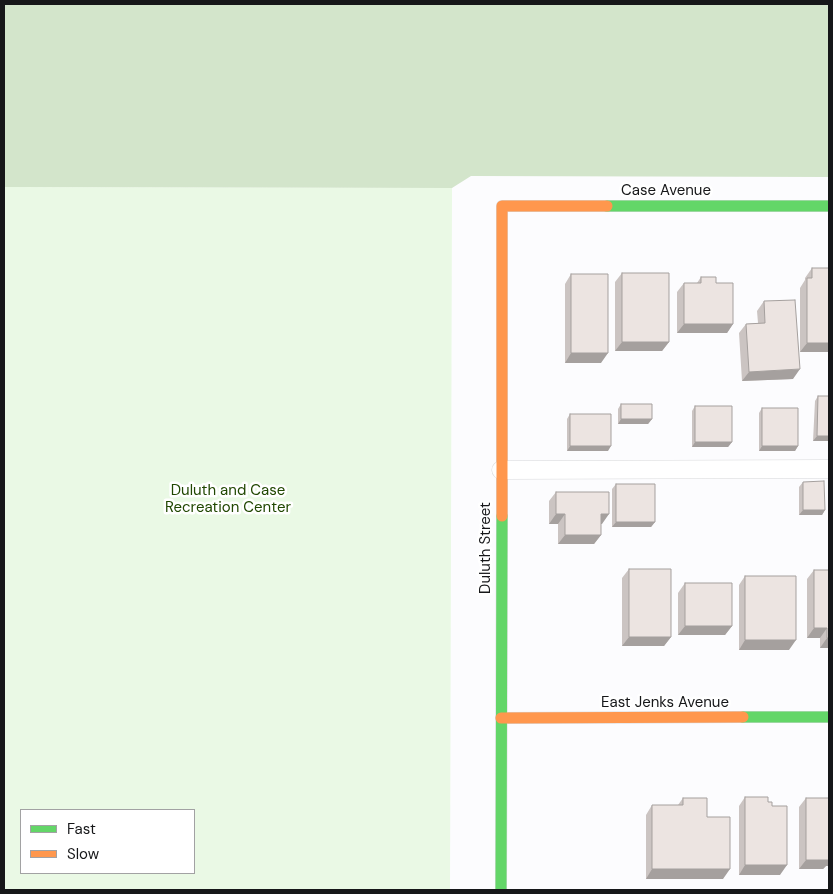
<!DOCTYPE html>
<style>
body{margin:0}
#map{position:relative;width:833px;height:894px;overflow:hidden;background:#fcfcfe;font-family:"DM Sans",sans-serif}
canvas{display:block}
.frame{position:absolute;inset:0;border:5px solid #161719;pointer-events:none}
.legend{position:absolute;left:20px;top:809px;width:175px;height:65px;box-sizing:border-box;background:#fff;border:1px solid #a2a2a3;margin:0;padding:6px 9px;list-style:none;font-size:15px;color:#161719}
.legend li{display:flex;align-items:center;gap:10px;height:25px}
.legend b{width:25px;border:1px solid #a2a2a3}
</style>
<div id="map">
<canvas width="833" height="894"></canvas>
<div class="frame"></div>
<ul class="legend">
<li><b style="height:6px;background:#63d668"></b>Fast</li>
<li><b style="height:6px;background:#ff974d"></b>Slow</li>
</ul>
</div>
<script>
const ctx = document.querySelector('canvas').getContext('2d');
ctx.lineJoin = 'round';
function fill(path, color) { ctx.fillStyle = color; ctx.fill(path, 'evenodd'); }
const poly = rows => new Path2D(rows.map(r => 'M' + r).join(''));
function strokePath(path, color, width, dash) { ctx.strokeStyle = color; ctx.lineWidth = width; ctx.lineCap = dash ? 'butt' : 'round'; ctx.setLineDash(dash || []); ctx.stroke(path); }
function write(font, color, halo, rows, align = 'center') {
  ctx.font = font + ' "DM Sans",sans-serif'; ctx.lineWidth = 5; ctx.setLineDash([]); ctx.textBaseline = 'middle'; ctx.strokeStyle = halo; ctx.fillStyle = color; for (const [text, x, y, turn = 0] of rows) {
    ctx.save(); ctx.translate(x, y); ctx.rotate((+turn || 0) * Math.PI / 180); ctx.textAlign = isNaN(turn) ? turn : align; if (halo) ctx.strokeText(text, 0, 0); ctx.fillText(text, 0, 0); ctx.restore();
  }
}
const green = poly([
 [4,187,452,188,450,890,4,890],
 [21,810,194,810,194,873,21,873]
]);
const forest = poly([
 [4,4,829,4,829,177,471,176,452,188,4,187]
]);
const lane = poly([
 [501,470,829,469]
]);
const fast = poly([
 [607,206,829,206],
 [743,717,829,717],
 [501,890,502,516]
]);
const slow = poly([
 [502,516,502,206,607,206],
 [501,718,743,717]
]);
const wall = poly([
 [812,268,829,352,800,352,800,288,805,280,805,278],
 [622,273,669,342,662,351,615,351,615,282],
 [571,274,601,363,565,363,565,284],
 [701,277,716,283,733,324,727,333,677,333,677,292,684,283,697,283],
 [764,301,793,379,742,381,739,333,746,324,758,323,757,311],
 [818,396,829,396,829,441,813,441,815,401],
 [621,404,652,419,648,424,618,424,618,409],
 [695,406,732,442,728,447,692,447,692,411],
 [762,408,798,446,795,451,759,451,759,413],
 [570,414,608,451,567,451,567,419],
 [803,482,825,510,822,515,799,515,799,487],
 [616,484,655,522,651,527,612,527,612,489],
 [556,492,602,524,601,524,601,535,594,544,558,544,558,524,549,524,549,501],
 [629,569,671,637,664,646,622,646,622,578],
 [814,570,829,570,829,648,820,648,820,638,807,638,807,579],
 [745,576,789,650,739,650,739,585],
 [685,583,732,626,725,635,678,635,678,593],
 [745,797,768,802,780,875,739,875,739,806],
 [683,798,707,817,723,879,646,879,646,815,652,805,678,805],
 [806,798,829,866,826,866,823,869,799,869,799,807]
]);
const shadedWall = poly([
 [684,324,733,324,727,333,677,333],
 [622,342,669,342,662,351,615,351],
 [807,343,829,343,829,352,800,352],
 [571,353,608,353,601,363,565,363],
 [800,369,793,379,742,381,749,372],
 [621,419,652,419,648,424,618,424],
 [817,436,829,436,829,441,813,441],
 [695,442,732,442,728,447,692,447],
 [570,446,611,446,608,451,567,451],
 [762,446,798,446,795,451,759,451],
 [803,510,825,510,822,515,799,515],
 [556,514,565,514,558,524,549,524],
 [601,514,609,514,602,524,594,524],
 [616,522,655,522,651,527,612,527],
 [565,535,601,535,594,544,558,544],
 [685,626,732,626,725,635,678,635],
 [814,628,827,628,820,638,807,638],
 [629,637,671,637,664,646,622,646],
 [827,638,829,638,829,648,820,648],
 [745,640,796,640,789,650,739,650],
 [829,858,829,866,826,866,823,869,799,869,806,860],
 [745,865,787,865,780,875,739,875],
 [652,869,730,869,723,879,646,879]
]);
const building = poly([
 [812,268,829,268,829,343,807,343,807,278,812,278,812,268],
 [622,273,669,273,669,342,622,342,622,273],
 [571,274,608,274,608,353,571,353,571,274],
 [701,277,716,277,716,283,733,283,733,324,684,324,684,283,701,283,701,277],
 [795,300,800,369,749,372,746,324,765,323,764,301,795,300],
 [818,396,829,396,829,436,817,436,818,396],
 [621,404,652,404,652,419,621,419,621,404],
 [695,406,732,406,732,442,695,442,695,406],
 [762,408,798,408,798,446,762,446,762,408],
 [570,414,611,414,611,446,570,446,570,414],
 [824,481,825,510,803,510,803,482,824,481],
 [616,484,655,484,655,522,616,522,616,484],
 [556,492,609,492,609,514,601,514,601,535,565,535,565,514,556,514,556,492],
 [629,569,671,569,671,637,629,637,629,569],
 [814,570,829,570,829,638,827,638,827,628,814,628,814,570],
 [745,576,796,576,796,640,745,640,745,576],
 [685,583,732,583,732,626,685,626,685,583],
 [745,797,768,797,768,802,772,802,772,806,787,806,787,865,745,865,745,797],
 [683,798,707,798,707,817,730,817,730,869,652,869,652,805,683,805,683,798],
 [806,798,829,798,829,860,806,860,806,798]
]);
const streetNames = [
 ["Case Avenue",666,191],
 ["Duluth Street",486,548,-90],
 ["East Jenks Avenue",665,703]
];
const parkNames = [
 ["Duluth and Case",228,491],
 ["Recreation Center",228,508]
];
fill(green, '#eaf9e5');
fill(forest, '#d3e5cb');
strokePath(lane, '#d7d8da', 19);
strokePath(fast, '#d7d8da', 12);
strokePath(slow, '#d7d8da', 12);
strokePath(lane, '#fff', 18);
strokePath(fast, '#63d668', 11);
strokePath(slow, '#ff974d', 11);
fill(wall, '#cbc4c2');
fill(shadedWall, '#a5a09e');
fill(building, '#ece4e1');
strokePath(building, '#a5a09e', 1);
write('15px', '#161719', '#fff', streetNames);
write('15px', '#204701', '#fff', parkNames);
</script>
